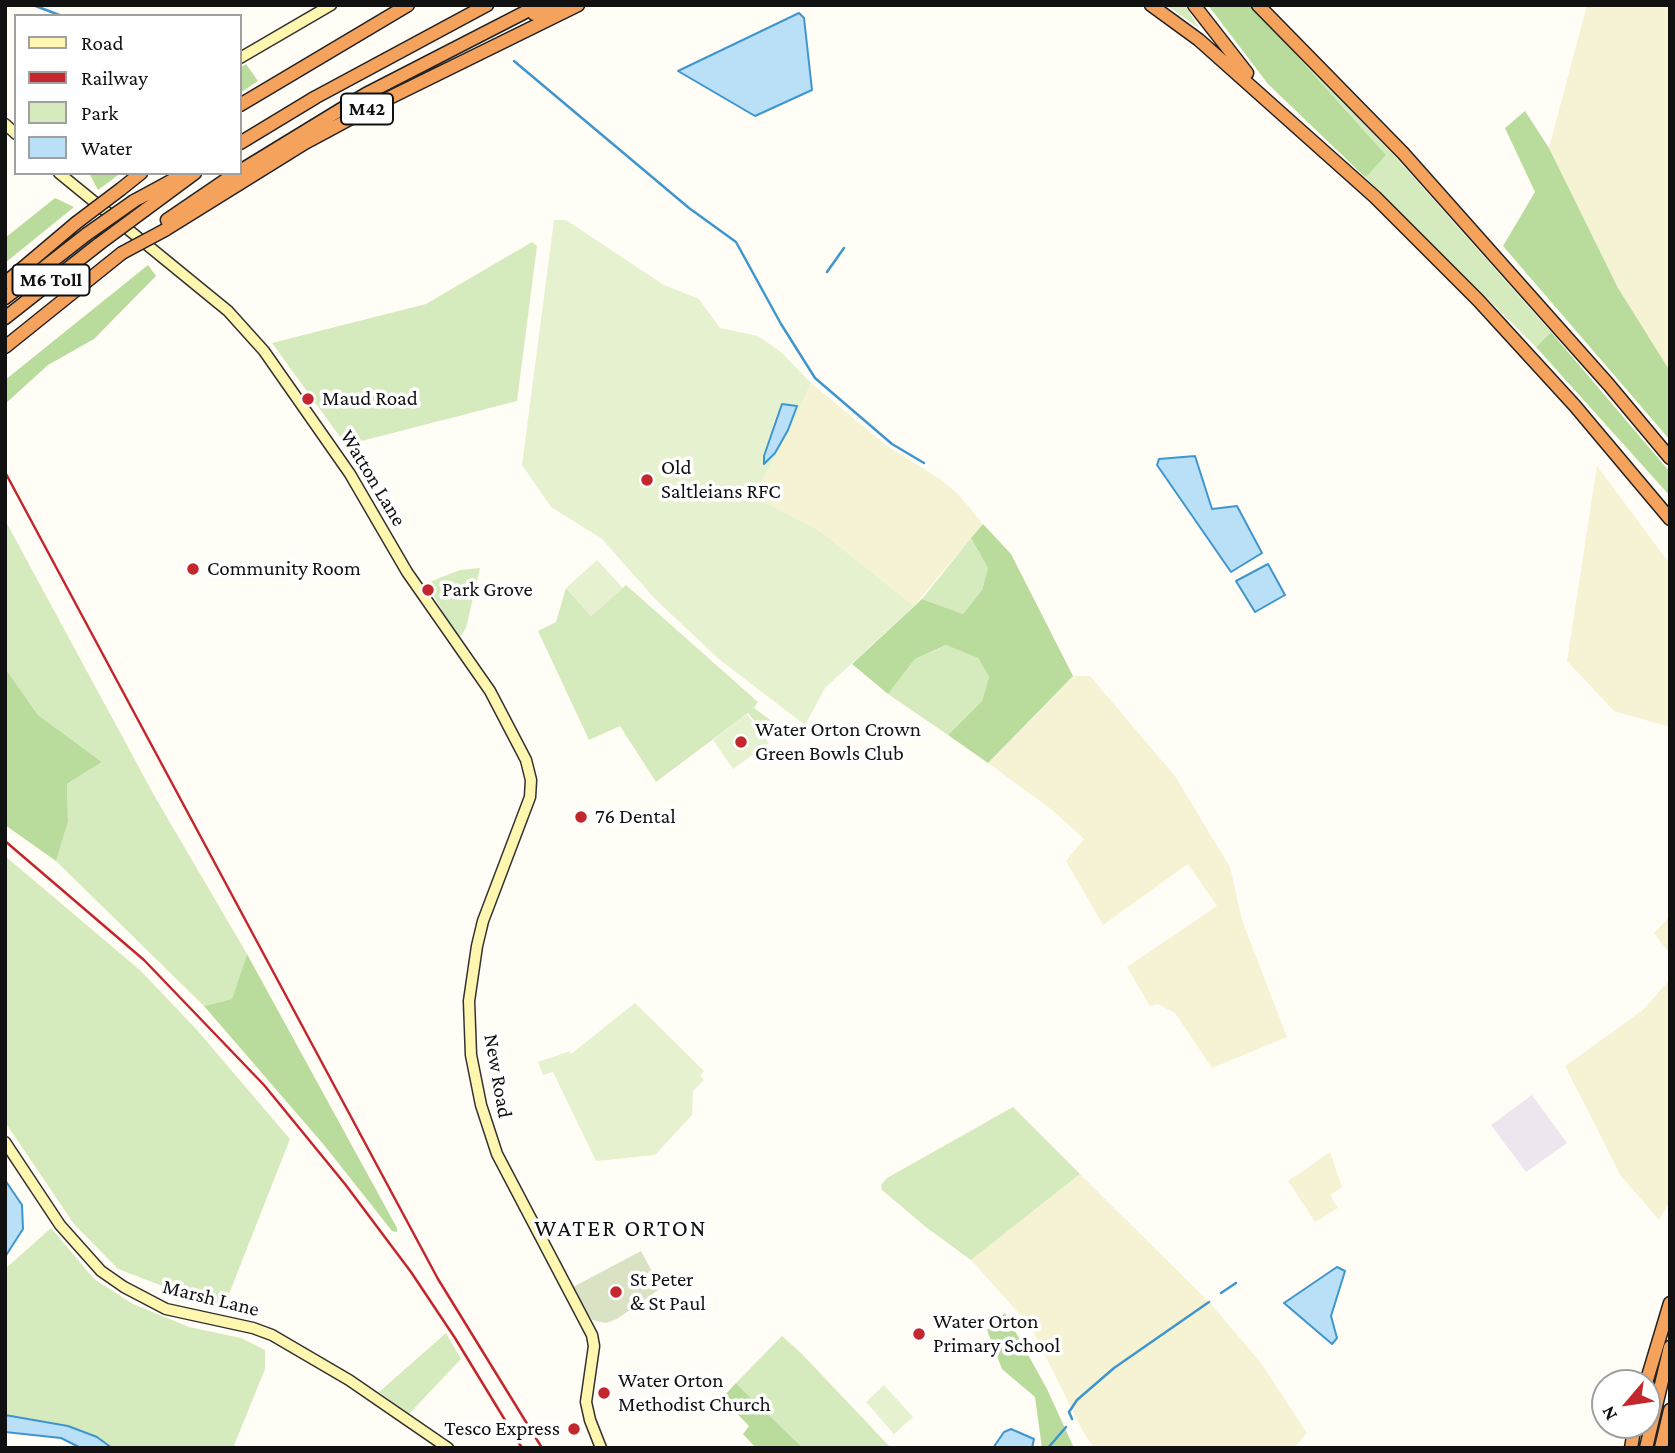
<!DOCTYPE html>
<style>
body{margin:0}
#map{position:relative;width:1675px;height:1453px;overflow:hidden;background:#fffdf5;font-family:"Crimson Pro",serif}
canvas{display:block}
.frame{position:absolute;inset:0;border:7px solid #111;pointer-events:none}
.legend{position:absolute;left:14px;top:14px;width:228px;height:161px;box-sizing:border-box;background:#fff;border:2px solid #a0a0a0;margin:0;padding:9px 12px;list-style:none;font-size:21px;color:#111}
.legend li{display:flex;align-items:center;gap:14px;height:35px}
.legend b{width:35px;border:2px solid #a0a0a0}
.north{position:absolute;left:1591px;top:1369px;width:70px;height:70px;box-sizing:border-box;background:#fff;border:2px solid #a0a0a0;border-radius:50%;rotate:241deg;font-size:19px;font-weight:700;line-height:28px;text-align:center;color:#111}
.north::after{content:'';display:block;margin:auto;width:24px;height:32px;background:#c4262e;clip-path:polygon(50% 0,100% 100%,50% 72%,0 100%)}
</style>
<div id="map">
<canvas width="1675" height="1453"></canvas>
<div class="frame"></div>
<ul class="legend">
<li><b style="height:9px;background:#fff6b0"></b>Road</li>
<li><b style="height:9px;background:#c4262e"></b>Railway</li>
<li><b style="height:19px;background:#d5ebbd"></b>Park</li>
<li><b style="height:19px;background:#b9e0f7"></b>Water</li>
</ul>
<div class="north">N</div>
</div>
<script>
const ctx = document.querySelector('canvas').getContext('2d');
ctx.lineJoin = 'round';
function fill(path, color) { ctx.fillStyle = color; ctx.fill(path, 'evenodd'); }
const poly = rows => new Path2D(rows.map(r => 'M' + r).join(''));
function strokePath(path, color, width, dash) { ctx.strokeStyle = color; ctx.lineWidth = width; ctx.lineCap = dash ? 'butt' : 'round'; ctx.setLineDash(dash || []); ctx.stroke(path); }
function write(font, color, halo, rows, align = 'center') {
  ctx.font = font + ' "Crimson Pro",serif'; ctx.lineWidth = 7; ctx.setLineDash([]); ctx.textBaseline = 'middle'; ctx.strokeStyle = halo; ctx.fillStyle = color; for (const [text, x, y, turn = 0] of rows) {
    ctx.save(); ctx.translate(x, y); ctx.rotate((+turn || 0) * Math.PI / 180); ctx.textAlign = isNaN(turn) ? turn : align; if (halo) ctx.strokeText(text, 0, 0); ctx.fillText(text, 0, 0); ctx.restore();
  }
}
const industrial = poly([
 [1532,1095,1567,1143,1526,1172,1491,1125]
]);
const farmland = poly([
 [1587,5,1670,5,1670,371,1618,288,1549,148],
 [811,383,887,446,940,479,959,495,983,524,914,606,820,531,752,496,789,433],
 [1597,466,1670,564,1670,727,1614,711,1567,661],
 [1073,676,1090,676,1175,776,1230,867,1242,920,1287,1037,1212,1068,1175,1013,1158,1004,1150,1006,1127,967,1217,906,1188,864,1103,925,1066,861,1084,839,1051,809,988,763],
 [1670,916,1670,954,1654,933],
 [1670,979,1670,1201,1659,1220,1621,1176,1565,1066,1643,1010],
 [1330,1152,1342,1187,1330,1195,1338,1208,1315,1222,1288,1181],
 [1080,1174,1210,1303,1261,1363,1307,1433,1294,1448,1094,1448,1082,1430,1031,1327,971,1260]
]);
const green = poly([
 [1166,5,1185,5,1199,28],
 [1289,47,1392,153,1551,332,1536,347,1365,177,1386,155],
 [532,242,537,246,517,401,346,445,272,343,426,304],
 [5,520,155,797,247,954,232,999,204,1006,56,861,68,822,67,784,102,762,38,715,5,668],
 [971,538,988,568,982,590,963,614,922,599],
 [480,568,466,628,460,637,456,636,427,583,460,570],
 [626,585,758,702,754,708,784,730,769,739,748,713,656,782,620,726,589,740,538,631,556,622,566,588,591,616],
 [947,645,978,658,989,677,982,701,948,735,888,694,915,659],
 [5,856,141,971,197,1030,290,1139,229,1294,220,1308,118,1269,74,1224,5,1122],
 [1013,1107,1080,1174,971,1260,927,1228,882,1190,881,1185,887,1178],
 [51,1228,94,1279,133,1304,189,1327,241,1338,265,1350,265,1369,233,1448,112,1448,97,1437,68,1426,5,1415,5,1269],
 [446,1333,461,1359,409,1414,379,1392],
 [782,1336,802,1354,891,1448,803,1448,748,1395,736,1383]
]);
const forest = poly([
 [1208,5,1249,5,1289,47,1386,155,1369,174,1365,177,1268,84],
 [246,64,258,81,240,93,240,68],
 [1525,111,1549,148,1618,288,1670,371,1670,440,1503,246,1535,192,1505,128],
 [89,173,121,173,98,190],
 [55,198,74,207,5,263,5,238],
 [148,265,156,276,94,339,48,365,5,404,5,380],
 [1551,332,1670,472,1670,496,1536,347],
 [983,524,1011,554,1073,676,988,763,948,735,982,701,989,677,978,658,946,645,915,659,888,694,852,664,922,599,963,614,982,590,988,568,971,538],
 [5,668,38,715,102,762,67,784,68,822,56,861,5,825],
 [247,954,397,1228,397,1232,392,1231,324,1145,204,1006,232,999],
 [1005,1313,1047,1389,1074,1448,1042,1448,1035,1397,1002,1369,987,1330],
 [736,1383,748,1395,803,1448,756,1448,743,1434,749,1426,722,1398]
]);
const cemetery = poly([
 [641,1251,661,1288,617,1319,606,1323,592,1320,573,1287]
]);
const pitch = poly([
 [554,220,566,220,664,285,699,299,720,328,758,336,781,352,811,383,789,433,753,496,820,531,914,606,825,688,805,725,720,660,655,599,602,539,551,507,522,465],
 [597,560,623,588,591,616,566,588],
 [747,714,769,743,733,769,713,740],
 [635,1003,704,1071,700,1076,704,1080,693,1091,692,1115,655,1155,596,1161,553,1072,543,1075,538,1062,570,1051,571,1054],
 [884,1385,913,1417,894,1434,866,1402]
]);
const water = poly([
 [799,13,804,18,812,90,755,116,678,71,799,13],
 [782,404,797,406,788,430,775,453,764,464,764,456,782,404],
 [1195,456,1212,509,1237,506,1262,553,1231,572,1157,465,1159,459,1195,456],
 [1268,564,1285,595,1255,612,1236,581,1268,564],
 [5,1180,22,1205,23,1229,5,1257,5,1180],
 [1337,1267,1345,1271,1331,1316,1337,1338,1332,1344,1284,1303,1337,1267],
 [5,1415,68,1426,97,1437,112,1448,81,1448,61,1438,5,1432,5,1415],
 [1011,1429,1034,1439,1032,1448,993,1448,1004,1432,1011,1429]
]);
const stream = poly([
 [33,5,62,16],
 [514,61,689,208,736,242,781,324,815,378,892,444,924,463],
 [827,272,844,248],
 [1221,1293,1236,1283],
 [1072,1419,1069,1412,1077,1400,1114,1368,1209,1302],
 [1048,1448,1066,1427]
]);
const secondary = poly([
 [240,58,331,5],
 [5,124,16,134],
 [59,173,228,311,264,351,350,474,407,572,490,691,526,760,531,780,530,797,483,921,477,946,469,1001,471,1055,481,1105,497,1154,592,1335,594,1346,586,1402,590,1420,601,1448],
 [5,1142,60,1225,101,1271,124,1287,166,1309,253,1328,272,1335,349,1380,448,1448]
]);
const highway = poly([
 [1151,5,1199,40,1375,197,1478,300,1575,406,1670,519],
 [1194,5,1247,73],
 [1258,5,1403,153,1609,385,1670,458],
 [534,14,556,5],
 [240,105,408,5],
 [240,143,316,97,487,5],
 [240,171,366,94,539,5],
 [121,189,141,173],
 [134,201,180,176],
 [145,210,195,173],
 [167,220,236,173],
 [165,230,305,143,385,100,578,5],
 [5,283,76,223],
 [5,298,87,234],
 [5,318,99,244],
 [5,347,122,253],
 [1646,1383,1670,1303],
 [1631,1448,1635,1425],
 [1646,1448,1670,1347],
 [1661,1448,1670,1410]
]);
const rail = poly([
 [5,472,438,1279,542,1448],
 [5,841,144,960,264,1085,345,1184,411,1272,455,1338,522,1448]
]);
const highwayBridge = poly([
 [76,223,121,189],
 [87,234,134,201],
 [99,244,145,210],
 [122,253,165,230]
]);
const markers = [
 [308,399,7,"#c4262e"],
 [647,480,7,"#c4262e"],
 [193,569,7,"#c4262e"],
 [428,590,7,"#c4262e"],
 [741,742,7,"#c4262e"],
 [581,817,7,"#c4262e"],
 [616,1292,7,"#c4262e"],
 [919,1334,7,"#c4262e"],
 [604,1393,7,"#c4262e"],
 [574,1429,7,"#c4262e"]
];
const shields = [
 [367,109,52],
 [51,280,77]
];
const shieldNames = [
 ["M42",367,109],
 ["M6 Toll",51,280]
];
const poiNames = [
 ["Maud Road",322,399],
 ["Old",661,468],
 ["Saltleians RFC",661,492],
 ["Community Room",207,569],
 ["Park Grove",442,590],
 ["Water Orton Crown",755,730],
 ["Green Bowls Club",755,754],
 ["76 Dental",595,817],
 ["St Peter",630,1280],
 ["& St Paul",630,1304],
 ["Water Orton",933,1322],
 ["Primary School",933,1346],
 ["Water Orton",618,1381],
 ["Methodist Church",618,1405],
 ["Tesco Express",560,1429,"right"]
];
const streetNames = [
 ["Watton Lane",373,478,59],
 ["New Road",498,1076,80],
 ["Marsh Lane",211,1298,14]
];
const quarterNames = [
 ["WATER ORTON",621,1229]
];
fill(industrial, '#eee6ef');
fill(farmland, '#f6f3d4');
fill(green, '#d5ebbd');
fill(forest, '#b9dc9c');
fill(cemetery, '#d9e3c4');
fill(pitch, '#e6f2cf');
fill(water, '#b9e0f7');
strokePath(water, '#3f96cf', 2);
strokePath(stream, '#3f96cf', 2.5);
strokePath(secondary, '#333', 13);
strokePath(highway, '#222', 15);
strokePath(secondary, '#fff6b0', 10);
strokePath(highway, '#f5a25d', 12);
strokePath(rail, '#c4262e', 2.5);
strokePath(highwayBridge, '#222', 15, []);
strokePath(highwayBridge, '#f5a25d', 12);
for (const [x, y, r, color] of markers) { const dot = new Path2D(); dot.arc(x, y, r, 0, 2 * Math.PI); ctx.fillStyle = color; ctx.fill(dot); strokePath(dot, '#fff', 2.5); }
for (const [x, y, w] of shields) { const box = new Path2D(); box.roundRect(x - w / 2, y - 15.5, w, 31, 5); ctx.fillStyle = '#fff'; ctx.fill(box); strokePath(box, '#111', 2); }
write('bold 19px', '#111', null, shieldNames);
write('21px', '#111', '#fff', poiNames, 'left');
write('21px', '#111', '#fff', streetNames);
ctx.letterSpacing = '2px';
write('24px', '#111', '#fff', quarterNames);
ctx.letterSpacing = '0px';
</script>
